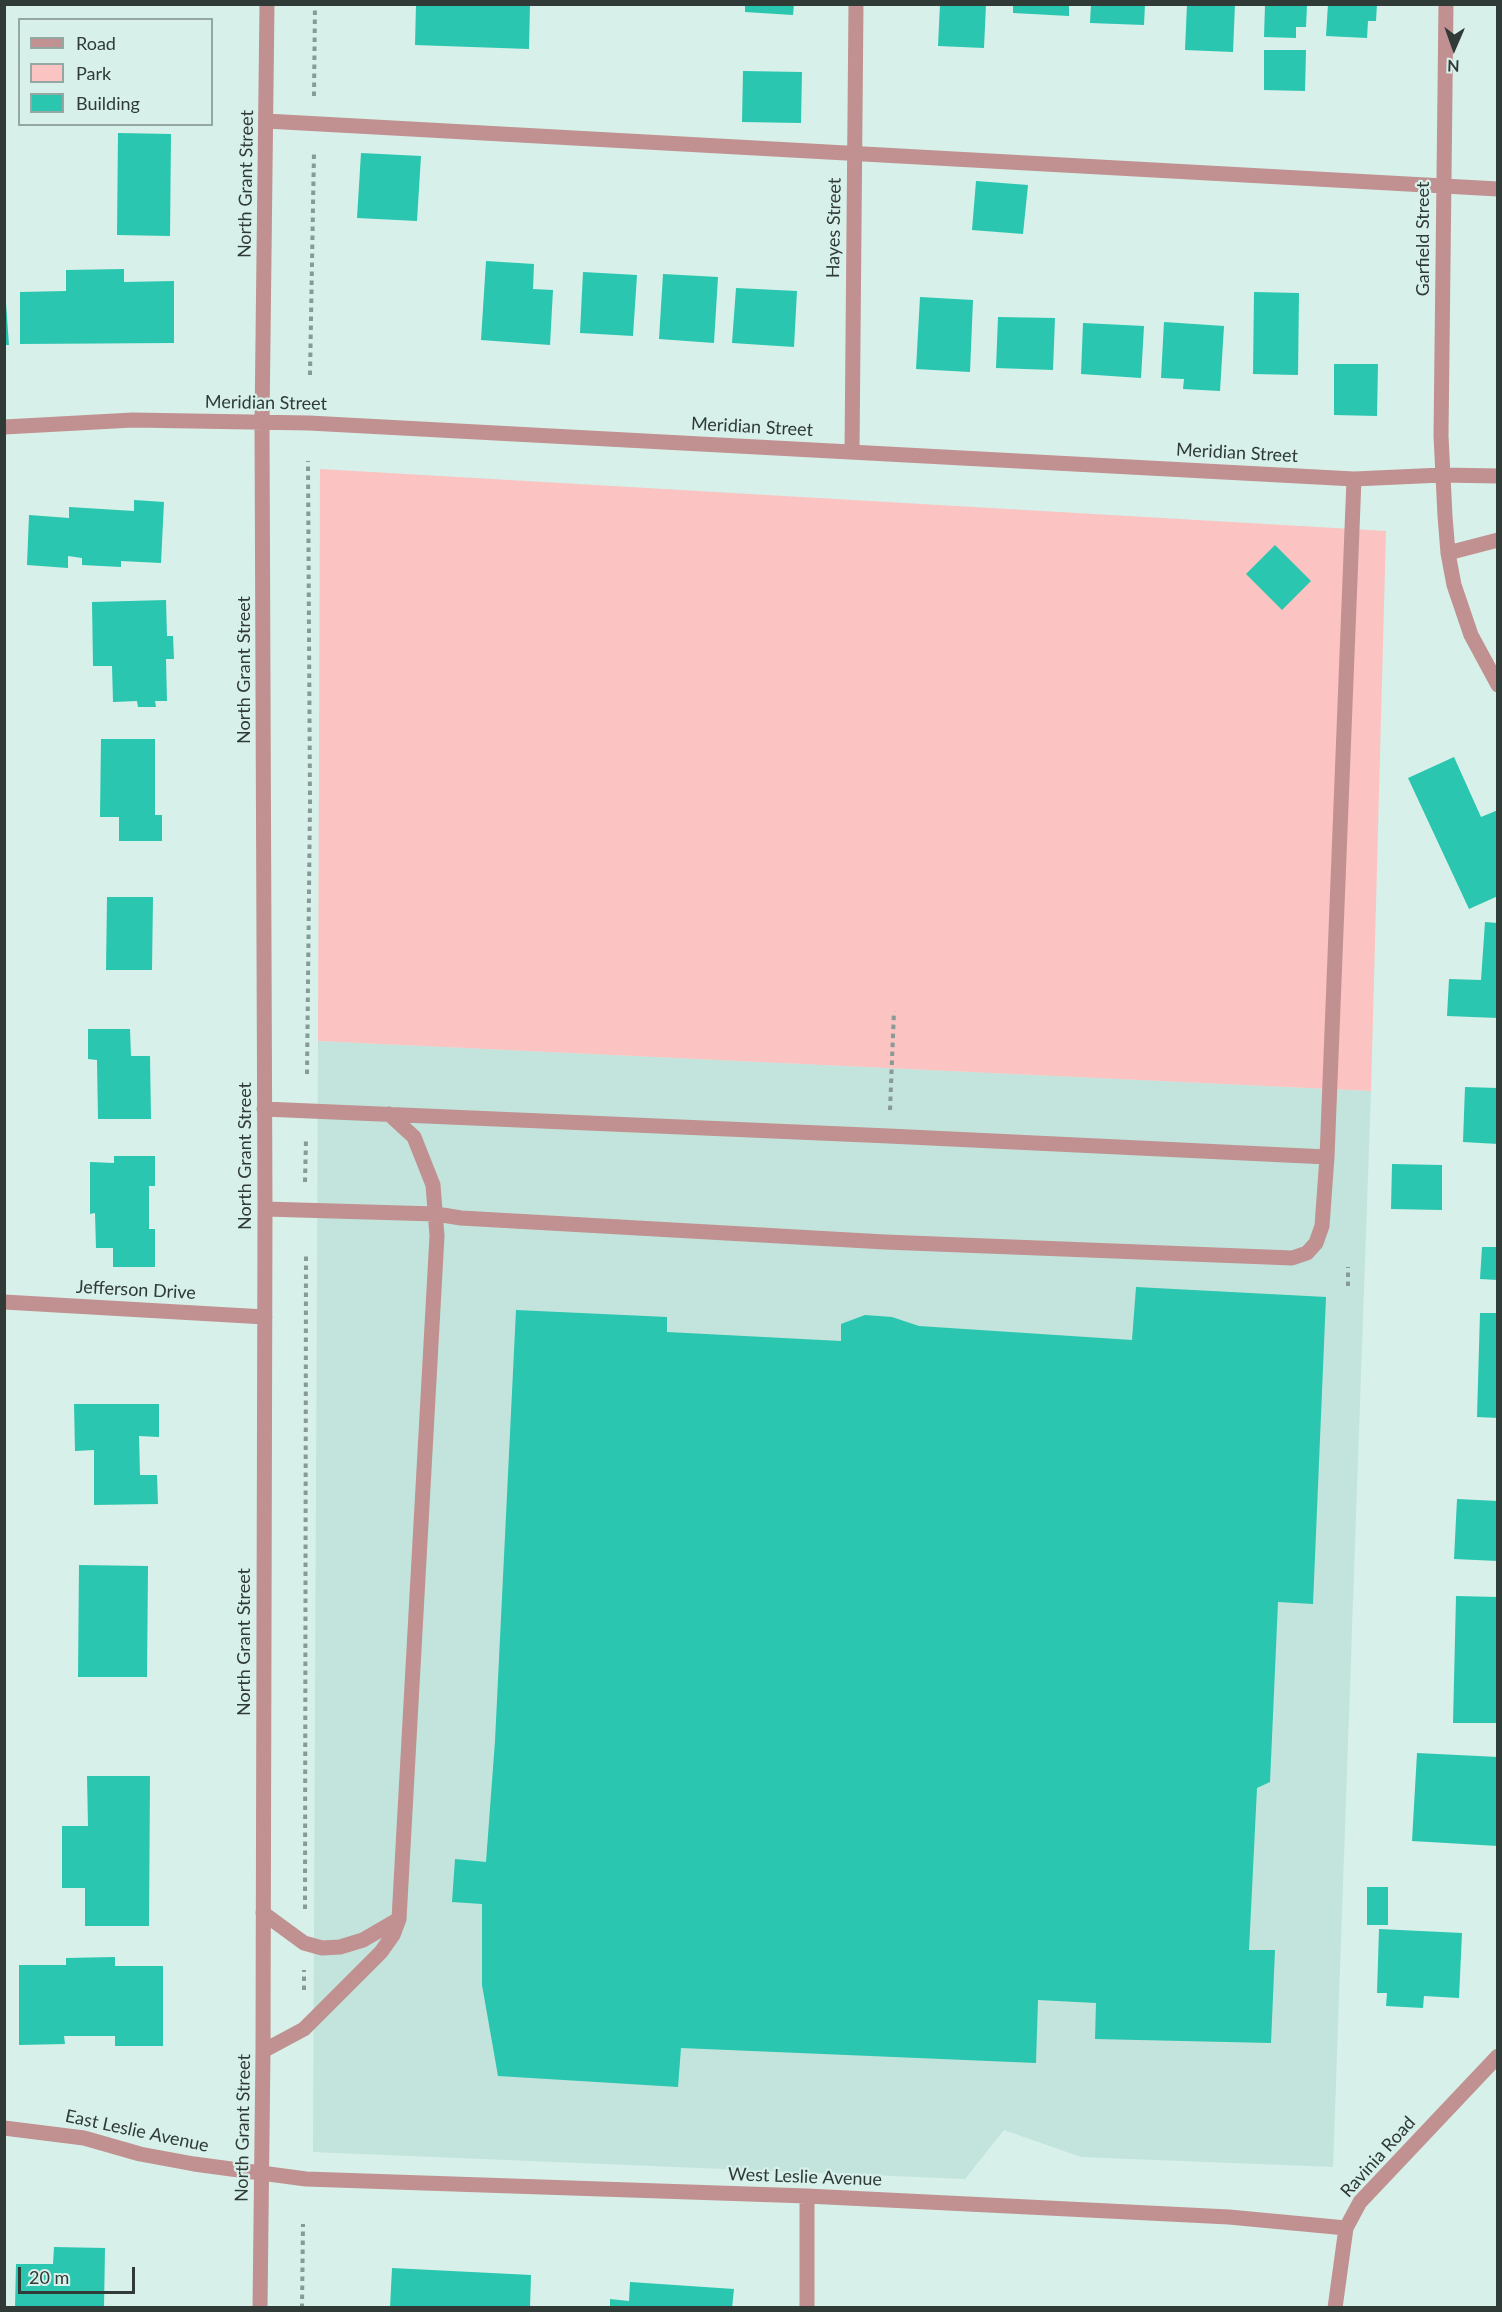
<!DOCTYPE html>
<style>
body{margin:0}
#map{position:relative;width:1502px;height:2312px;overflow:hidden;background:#d7f0ea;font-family:Lato,sans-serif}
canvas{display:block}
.frame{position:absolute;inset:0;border:6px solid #303a37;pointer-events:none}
.legend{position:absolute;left:18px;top:18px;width:195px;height:108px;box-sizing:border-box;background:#d7f0ea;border:2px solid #94a7a2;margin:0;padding:8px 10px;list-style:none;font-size:18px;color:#303a37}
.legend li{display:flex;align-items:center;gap:12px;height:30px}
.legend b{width:30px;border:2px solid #94a7a2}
.north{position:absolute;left:1424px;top:18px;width:60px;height:60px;-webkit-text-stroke:4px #d7f0ea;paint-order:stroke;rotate:182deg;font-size:16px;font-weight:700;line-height:24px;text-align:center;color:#303a37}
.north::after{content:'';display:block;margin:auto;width:21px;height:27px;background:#303a37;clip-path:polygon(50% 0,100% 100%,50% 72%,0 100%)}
.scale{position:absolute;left:18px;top:2267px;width:117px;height:27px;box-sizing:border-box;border:3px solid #303a37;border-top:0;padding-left:8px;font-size:18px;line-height:21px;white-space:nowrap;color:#303a37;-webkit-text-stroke:4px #d7f0ea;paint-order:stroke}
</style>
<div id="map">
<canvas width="1502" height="2312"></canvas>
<div class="frame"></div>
<ul class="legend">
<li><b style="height:8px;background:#c09190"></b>Road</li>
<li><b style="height:16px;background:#fbc3c1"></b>Park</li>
<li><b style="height:16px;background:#2ac6af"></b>Building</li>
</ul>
<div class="north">N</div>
<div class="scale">20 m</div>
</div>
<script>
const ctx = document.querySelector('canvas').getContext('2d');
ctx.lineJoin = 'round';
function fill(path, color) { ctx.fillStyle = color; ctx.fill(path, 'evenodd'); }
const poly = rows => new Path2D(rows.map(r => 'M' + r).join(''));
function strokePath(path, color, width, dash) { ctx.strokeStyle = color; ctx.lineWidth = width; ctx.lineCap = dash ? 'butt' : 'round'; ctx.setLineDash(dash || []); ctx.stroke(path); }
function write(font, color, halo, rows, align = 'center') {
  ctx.font = font + ' Lato,sans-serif'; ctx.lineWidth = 4.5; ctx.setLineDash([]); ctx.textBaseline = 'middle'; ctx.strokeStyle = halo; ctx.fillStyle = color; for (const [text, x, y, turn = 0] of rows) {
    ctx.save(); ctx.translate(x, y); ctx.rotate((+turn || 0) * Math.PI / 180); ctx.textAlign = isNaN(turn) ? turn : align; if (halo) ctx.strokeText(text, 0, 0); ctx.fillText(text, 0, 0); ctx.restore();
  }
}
const built = poly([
 [318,1041,1371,1091,1333,2167,1081,2157,1004,2130,965,2179,313,2152]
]);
const green = poly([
 [320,469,1386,531,1371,1091,318,1041]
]);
const building = poly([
 [416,4,530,4,529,49,415,45],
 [745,4,794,4,793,15,745,12],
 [940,4,986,4,984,48,938,46],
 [1013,4,1069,4,1069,16,1013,13],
 [1091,4,1145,4,1144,25,1090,23],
 [1187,4,1235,4,1233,52,1185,50],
 [1328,4,1377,4,1376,21,1368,21,1367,38,1326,36],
 [1265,5,1307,5,1306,27,1296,27,1296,38,1264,37],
 [1264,50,1306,50,1305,91,1264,90],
 [743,71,802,72,801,123,742,122],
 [118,133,171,134,170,236,117,235],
 [361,153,421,156,417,221,357,218],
 [976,181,1028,185,1023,234,972,230],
 [486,261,534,264,533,289,553,290,550,345,481,340],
 [124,269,124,282,174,281,174,343,20,344,20,292,66,291,66,270],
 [583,272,637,275,633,336,580,333],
 [663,274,718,277,714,343,659,339],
 [736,288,797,291,794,347,732,343],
 [1254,292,1299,293,1298,375,1253,374],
 [920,297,973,300,970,372,916,369],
 [4,303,6,303,9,345,4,345],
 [998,317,1055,318,1053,370,996,368],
 [1164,322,1224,326,1220,391,1183,389,1184,379,1161,378],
 [1083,323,1144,326,1141,378,1081,374],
 [1334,364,1378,364,1377,416,1334,415],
 [134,500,164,502,161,563,121,561,121,567,82,565,82,558,68,556,68,568,27,565,29,515,69,518,69,507,134,511],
 [1275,545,1311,581,1282,610,1246,574],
 [166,600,167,636,173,636,174,659,166,659,167,701,155,701,156,707,138,707,137,701,113,702,112,666,93,666,92,602],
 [101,739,155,739,155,815,162,815,162,841,119,841,119,817,100,817],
 [1454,757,1481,817,1498,810,1498,896,1469,909,1408,778],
 [107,897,153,897,152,970,106,970],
 [1485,922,1498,923,1498,1018,1447,1016,1449,979,1481,980],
 [88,1029,130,1029,131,1056,150,1056,151,1119,98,1119,97,1060,88,1059],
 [1465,1087,1498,1088,1498,1144,1463,1142],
 [114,1156,155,1156,155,1186,149,1186,149,1229,155,1229,155,1267,113,1267,113,1248,96,1248,95,1213,90,1214,90,1162,114,1163],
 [1392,1164,1442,1165,1442,1210,1391,1209],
 [1482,1247,1498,1247,1498,1280,1480,1279],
 [1136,1287,1326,1297,1313,1604,1278,1602,1270,1782,1257,1788,1249,1950,1275,1950,1271,2043,1095,2039,1096,2003,1038,2000,1036,2063,681,2048,678,2087,498,2076,482,1985,482,1904,452,1902,455,1859,486,1862,495,1741,516,1310,667,1317,667,1332,841,1341,841,1324,865,1315,892,1317,919,1326,1132,1340],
 [1480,1313,1498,1313,1498,1418,1477,1417],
 [74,1404,159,1404,159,1437,139,1436,140,1475,157,1475,158,1504,94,1505,94,1450,75,1451],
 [1457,1499,1498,1501,1498,1561,1454,1559],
 [79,1565,148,1566,147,1677,78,1677],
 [1456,1596,1498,1597,1498,1723,1453,1723],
 [1417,1753,1498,1757,1498,1846,1412,1841],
 [87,1776,150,1776,149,1926,85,1926,85,1888,62,1888,62,1826,88,1826],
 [1367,1887,1388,1887,1388,1925,1367,1925],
 [1379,1929,1462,1933,1459,1998,1424,1996,1423,2008,1386,2006,1387,1993,1377,1993],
 [115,1957,115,1966,163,1966,163,2046,115,2046,115,2036,64,2036,65,2044,19,2045,19,1965,66,1965,66,1958],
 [54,2247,105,2248,104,2308,15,2308,16,2264,53,2264],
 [392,2268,531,2275,530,2308,390,2308],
 [630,2282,734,2289,732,2308,610,2308,610,2299,629,2301]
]);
const path = poly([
 [314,96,315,4],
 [310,375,314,151],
 [307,1074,310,801,308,461],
 [890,1110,894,1011],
 [305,1182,306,1139],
 [1348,1286,1348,1267],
 [305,1909,306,1255],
 [304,1990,304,1970],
 [302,2308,303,2224]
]);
const minor = poly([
 [1446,4,1441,436,1445,516,1448,553,1454,585,1471,635,1498,685],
 [266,121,1498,189],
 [4,427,133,420,309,423,1354,479,1442,475,1498,476],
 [852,452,856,4],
 [1448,553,1498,540],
 [264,1109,889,1136,1327,1157,1322,1226,1316,1243,1307,1253,1292,1258,885,1242,461,1218,436,1214,265,1209],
 [1327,1157,1354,479],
 [4,1302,265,1317],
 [263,1913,304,1943,322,1948,340,1947,363,1940,399,1919],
 [263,2051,304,2029,381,1952,393,1935,399,1919,437,1236,433,1185,414,1137,389,1114],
 [4,2128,84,2138,140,2154,194,2164,306,2179,807,2196,1229,2217,1346,2228],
 [260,2308,263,2051,265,1209,262,423,267,4],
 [807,2308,807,2196],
 [1335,2308,1346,2228,1360,2202,1498,2056]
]);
const streetNames = [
 ["North Grant Street",246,184,-89],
 ["Hayes Street",834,228,-89],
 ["Garfield Street",1423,239,-90],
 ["Meridian Street",266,403,1],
 ["Meridian Street",752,427,3],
 ["Meridian Street",1237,453,3],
 ["North Grant Street",244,670,-90],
 ["North Grant Street",245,1156,-90],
 ["Jefferson Drive",136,1290,3],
 ["North Grant Street",244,1642,-90],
 ["North Grant Street",243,2128,-89],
 ["East Leslie Avenue",137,2131,12],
 ["Ravinia Road",1378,2157,-48],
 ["West Leslie Avenue",805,2177,2]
];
fill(built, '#c2e4dc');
fill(green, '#fbc3c1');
fill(building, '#2ac6af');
strokePath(path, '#889a95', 4, [4.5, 4.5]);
strokePath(minor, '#c09190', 15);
write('18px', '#303a37', '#d7f0ea', streetNames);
</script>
